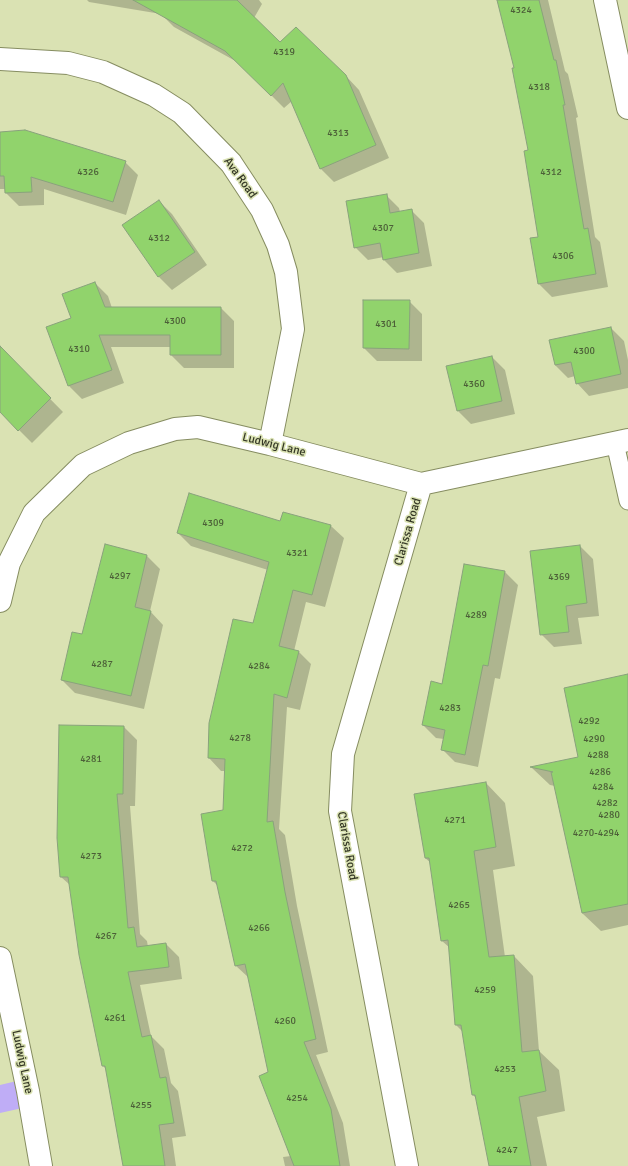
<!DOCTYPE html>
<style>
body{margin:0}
canvas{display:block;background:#dae2b3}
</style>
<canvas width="628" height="1166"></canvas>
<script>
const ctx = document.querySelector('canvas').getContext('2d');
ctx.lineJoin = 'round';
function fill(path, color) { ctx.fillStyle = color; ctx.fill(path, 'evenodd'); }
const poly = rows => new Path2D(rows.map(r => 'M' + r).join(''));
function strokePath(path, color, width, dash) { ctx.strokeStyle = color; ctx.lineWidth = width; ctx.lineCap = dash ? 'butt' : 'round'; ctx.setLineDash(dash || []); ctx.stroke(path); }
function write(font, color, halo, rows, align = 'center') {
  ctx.font = font + ' Signika,sans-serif'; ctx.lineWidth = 3; ctx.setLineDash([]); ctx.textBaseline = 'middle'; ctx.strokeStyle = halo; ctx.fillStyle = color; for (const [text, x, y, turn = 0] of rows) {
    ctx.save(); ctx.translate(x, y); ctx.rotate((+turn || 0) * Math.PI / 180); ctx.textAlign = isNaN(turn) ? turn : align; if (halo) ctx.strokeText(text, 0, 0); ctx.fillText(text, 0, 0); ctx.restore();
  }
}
const green = poly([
 [21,1080,27,1107,0,1113,0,1085]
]);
const shadow = poly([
 [87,0,259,0,262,4,254,18,280,44,346,76,359,90,389,158,334,182,321,169,292,101,284,108,239,63,174,27,161,14,89,2],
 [498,0,548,0,565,71,568,74,578,117,576,118,595,237,600,242,608,287,552,297,539,284,539,238,530,151,515,69],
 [0,133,125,162,138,175,126,215,44,189,44,205,19,206,6,193,6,189,0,189],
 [386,195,399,208,400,212,411,210,424,223,432,266,397,273,384,260,384,257,368,260,355,247],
 [159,201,172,214,207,265,172,290,159,277,123,225],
 [95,283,108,296,112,308,221,308,234,321,234,368,184,368,171,355,171,347,111,347,124,383,82,399,69,386,48,327,72,318],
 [409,301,422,314,422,361,377,361,364,348],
 [611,328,624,341,628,360,628,388,589,396,577,383,575,376,568,378,555,365],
 [4,352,63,412,32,443,0,411,0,355],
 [492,357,505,370,515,414,471,424,458,411],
 [281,522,331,526,344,538,325,607,306,602,294,651,298,651,311,664,300,710,287,707,279,829,285,835,297,906,328,1052,316,1055,343,1123,350,1166,285,1166,283,1157,291,1156,269,1073,249,978,235,965,218,886,213,881,224,811,226,771,221,771,209,758,254,624,268,570,191,546,178,533],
 [105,546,147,556,160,569,150,611,163,625,144,709,75,693,62,680,83,636],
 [580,546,593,559,599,616,578,618,582,644,554,647,541,634],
 [505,572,518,585,500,679,495,678,478,767,455,762,442,749,444,739,436,738,423,725],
 [628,675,628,925,601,931,582,913,555,786,550,785,532,768,579,757],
 [124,727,137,740,135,806,130,806,140,934,147,941,148,947,166,944,179,957,182,979,140,985,151,1036,164,1049,171,1083,178,1091,186,1136,172,1138,176,1166,124,1166,107,1070,103,1066,70,885,61,877],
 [486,783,505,803,515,866,493,870,505,957,514,956,533,976,539,1051,559,1070,565,1111,537,1117,547,1166,490,1166,477,1099,473,1095,463,1032,456,1025,450,948,442,941,431,863,425,858]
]);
const building = poly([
 [133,0,237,0,280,42,296,27,346,75,376,145,320,169,283,83,271,96,225,51,133,0],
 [497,0,539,0,554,60,556,60,565,105,563,105,584,229,588,228,596,274,538,284,530,238,538,237,524,151,528,150,512,68,514,68,497,0],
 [25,130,126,161,113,202,31,177,32,192,5,193,4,176,0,176,0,132,25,130],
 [387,194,390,213,412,209,419,253,383,260,380,243,354,248,346,201,387,194],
 [159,200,195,252,158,277,122,225,159,200],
 [95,282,105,307,221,307,221,355,170,355,170,335,99,335,112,370,68,386,46,327,71,318,62,294,95,282],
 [363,300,410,300,409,349,363,348,363,300],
 [611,327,621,374,576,384,571,362,555,365,549,340,611,327],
 [0,346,51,398,18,431,0,412,0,346],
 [492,356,502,401,457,411,446,366,492,356],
 [189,493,280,521,283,512,331,525,312,595,293,590,279,646,299,651,287,698,274,694,267,822,273,821,285,892,316,1039,304,1042,331,1109,340,1166,294,1166,259,1076,268,1072,245,964,235,966,216,881,212,881,201,814,223,810,225,759,208,758,209,723,233,619,253,623,269,562,177,533,189,493],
 [105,544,147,555,135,607,151,611,131,696,61,680,72,632,82,634,105,544],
 [580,545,587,603,566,606,569,632,540,635,530,551,580,545],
 [464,564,505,571,488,666,483,665,465,755,441,750,445,730,422,725,431,681,442,684,464,564],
 [628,674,628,904,582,913,551,772,553,772,530,767,578,757,564,688,628,674],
 [59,725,124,726,123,794,117,794,128,928,134,927,137,947,166,943,169,967,128,972,142,1037,151,1035,160,1078,166,1077,174,1123,159,1125,165,1166,123,1166,105,1066,102,1066,79,955,68,877,60,877,57,838,59,725],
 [486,782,496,847,474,851,489,957,514,955,522,1052,539,1050,546,1091,519,1097,531,1166,489,1166,475,1095,472,1095,461,1025,455,1025,448,940,441,941,429,858,425,858,414,794,486,782]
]);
const service = poly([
 [615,443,628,501]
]);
const minor = poly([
 [605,0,628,108],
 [0,59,68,63,103,72,154,95,182,113,231,163,262,210,278,245,286,272,293,329,270,444],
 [0,601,9,563,34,513,83,465,129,443,175,429,198,427,270,444,421,484,628,440],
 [0,958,28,1091,41,1166],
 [407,1166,340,811,343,754,421,484]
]);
const numberNames = [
 ["4324",521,10],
 ["4319",284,52],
 ["4318",539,87],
 ["4313",338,133],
 ["4326",88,172],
 ["4312",551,172],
 ["4307",383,228],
 ["4312",159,238],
 ["4306",563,256],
 ["4300",175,321],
 ["4301",386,324],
 ["4310",79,349],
 ["4300",584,351],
 ["4360",474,384],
 ["4309",213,523],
 ["4321",297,553],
 ["4297",120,576],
 ["4369",559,577],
 ["4289",476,615],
 ["4287",102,664],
 ["4284",259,666],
 ["4283",450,708],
 ["4292",589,721],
 ["4278",240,738],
 ["4290",594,739],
 ["4288",598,755],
 ["4281",91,759],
 ["4286",600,772],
 ["4284",603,787],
 ["4282",607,803],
 ["4280",609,815],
 ["4271",455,820],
 ["4270-4294",596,833],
 ["4272",242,848],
 ["4273",91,856],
 ["4265",459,905],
 ["4266",259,928],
 ["4267",106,936],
 ["4259",485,990],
 ["4261",115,1018],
 ["4260",285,1021],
 ["4253",505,1069],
 ["4254",297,1098],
 ["4255",141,1105],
 ["4247",507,1150]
];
const streetNames = [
 ["Ava Road",240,178,54],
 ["Ludwig Lane",274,445,14],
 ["Clarissa Road",408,532,-74],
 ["Clarissa Road",347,846,80],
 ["Ludwig Lane",22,1062,78]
];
fill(green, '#bfadf6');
fill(shadow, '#0003');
fill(building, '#91d36c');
strokePath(building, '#89a27c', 1);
strokePath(service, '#868d61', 19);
strokePath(minor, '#868d61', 24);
strokePath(service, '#fff', 17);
strokePath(minor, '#fff', 22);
write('10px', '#4c5f38', null, numberNames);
write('12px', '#353826', '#dae2b3', streetNames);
</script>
